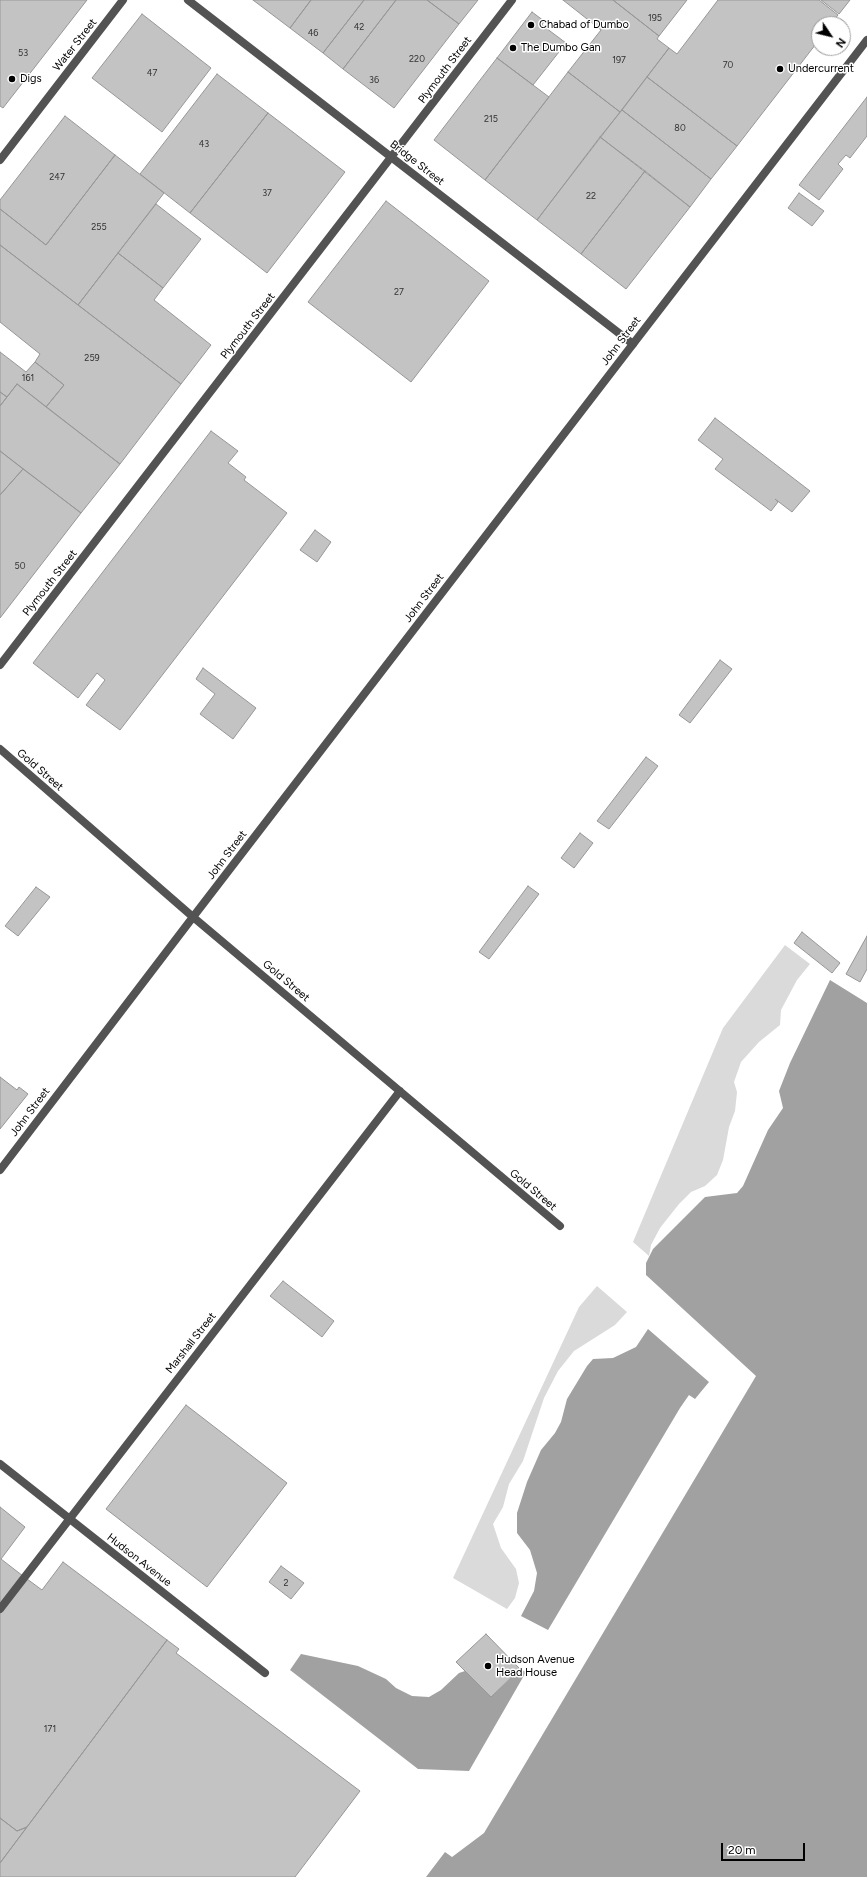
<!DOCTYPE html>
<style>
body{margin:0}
#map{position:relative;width:867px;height:1877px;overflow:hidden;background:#fff;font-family:Figtree,sans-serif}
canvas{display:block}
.north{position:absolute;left:811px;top:16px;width:40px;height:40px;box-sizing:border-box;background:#fff;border:1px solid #999;border-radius:50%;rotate:125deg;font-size:11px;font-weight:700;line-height:16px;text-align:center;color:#000}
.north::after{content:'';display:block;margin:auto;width:14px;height:18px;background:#000;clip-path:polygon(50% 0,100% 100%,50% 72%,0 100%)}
.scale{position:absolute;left:721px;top:1843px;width:84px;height:18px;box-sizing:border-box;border:2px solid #000;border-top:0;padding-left:5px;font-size:12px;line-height:14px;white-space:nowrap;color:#000;-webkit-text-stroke:3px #fff;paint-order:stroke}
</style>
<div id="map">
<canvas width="867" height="1877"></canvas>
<div class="north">N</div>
<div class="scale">20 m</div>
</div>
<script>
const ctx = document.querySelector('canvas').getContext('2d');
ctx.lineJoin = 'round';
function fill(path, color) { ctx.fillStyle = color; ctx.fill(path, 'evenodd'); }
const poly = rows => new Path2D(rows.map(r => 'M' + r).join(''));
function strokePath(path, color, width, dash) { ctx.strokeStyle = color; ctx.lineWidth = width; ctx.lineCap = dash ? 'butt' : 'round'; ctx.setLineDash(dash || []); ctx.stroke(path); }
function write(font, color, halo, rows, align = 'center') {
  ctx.font = font + ' Figtree,sans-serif'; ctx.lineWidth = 3; ctx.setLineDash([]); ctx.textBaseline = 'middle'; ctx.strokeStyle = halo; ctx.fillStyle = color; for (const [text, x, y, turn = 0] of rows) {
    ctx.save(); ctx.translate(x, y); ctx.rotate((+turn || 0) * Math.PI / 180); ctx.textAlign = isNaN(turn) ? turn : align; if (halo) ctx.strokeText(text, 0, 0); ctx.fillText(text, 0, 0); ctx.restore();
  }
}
const green = poly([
 [785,945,810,964,797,980,781,1010,780,1025,759,1042,741,1062,734,1082,737,1092,735,1111,729,1127,723,1160,717,1175,705,1186,691,1192,679,1204,660,1228,651,1245,649,1256,633,1242,723,1028],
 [597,1286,627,1312,615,1325,574,1351,558,1371,544,1398,523,1461,509,1484,503,1507,493,1524,501,1548,516,1569,519,1583,515,1598,507,1609,453,1578,579,1307]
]);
const water = poly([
 [830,980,867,1003,867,1877,426,1877,445,1852,452,1857,484,1833,756,1376,646,1275,646,1263,653,1249,705,1197,737,1193,743,1186,768,1130,783,1108,779,1091,790,1063],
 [648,1329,709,1382,695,1399,689,1395,680,1408,548,1630,521,1616,534,1591,537,1573,530,1550,517,1533,517,1513,527,1482,541,1450,555,1433,561,1422,567,1399,587,1366,593,1359,613,1358,636,1347],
 [301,1654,358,1666,386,1679,396,1688,412,1696,429,1697,441,1690,459,1673,465,1671,491,1697,520,1669,526,1672,469,1771,418,1769,290,1670]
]);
const building = poly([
 [0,0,87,0,3,108,0,106,0,0],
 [253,0,311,0,290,28,253,0],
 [311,0,364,0,323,53,290,28,311,0],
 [364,0,396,0,343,69,323,53,364,0],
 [396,0,427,0,459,24,394,108,343,69,396,0],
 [427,0,478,0,459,24,427,0],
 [563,0,613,0,659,36,657,39,669,48,620,112,568,72,601,30,563,0],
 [613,0,687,0,659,36,613,0],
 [718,0,819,0,838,15,831,24,819,24,819,40,737,146,647,77,669,48,677,54,718,0],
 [821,0,850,0,839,14,821,0],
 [532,12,544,21,542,25,566,43,533,85,497,58,532,12],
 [142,14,211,68,162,132,92,78,142,14],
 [497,58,549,97,485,180,434,140,497,58],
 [568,72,620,112,537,220,485,180,568,72],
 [217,74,268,113,190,213,140,174,217,74],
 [647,77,737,146,711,179,622,110,647,77],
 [867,97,867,136,850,158,846,155,838,164,843,169,819,200,799,185,867,97],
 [622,110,711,179,690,207,600,137,622,110],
 [268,113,345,172,267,273,190,213,268,113],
 [65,116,115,155,46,245,0,209,0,200,65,116],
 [600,137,645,171,581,254,537,220,600,137],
 [115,155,164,193,78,305,0,245,0,209,46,245,115,155],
 [645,171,690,207,626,289,581,254,645,171],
 [799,193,824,211,812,226,788,208,799,193],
 [386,201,489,281,411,382,308,302,386,201],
 [156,204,201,239,163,288,118,253,156,204],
 [0,245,181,384,120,464,46,407,64,385,35,362,40,354,0,322,0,245],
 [118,253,163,288,154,300,211,345,181,384,78,305,118,253],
 [0,352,26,372,35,362,64,385,46,407,17,384,7,397,0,392,0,352],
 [17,384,120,464,81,513,0,451,0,406,17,384],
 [0,392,7,397,0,406,0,392],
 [715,418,810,491,792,512,775,499,778,502,771,511,715,469,723,459,698,440,715,418],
 [211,431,238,451,228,463,246,477,244,480,287,513,120,730,86,705,105,680,97,673,78,698,33,663,211,431],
 [0,451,23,469,0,495,0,451],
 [23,469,81,513,0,618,0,495,23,469],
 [315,530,331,542,317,562,300,550,315,530],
 [720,660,732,669,690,723,679,715,720,660],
 [203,668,256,708,233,739,200,714,215,694,196,679,203,668],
 [646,757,658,766,609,829,597,821,646,757],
 [580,833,593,843,574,868,561,858,580,833],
 [528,886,539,894,489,959,479,952,528,886],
 [36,887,50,897,18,936,5,926,36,887],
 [802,932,840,963,832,973,794,943,802,932],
 [867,936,867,969,860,982,846,974,867,936],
 [0,1077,17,1090,19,1087,28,1094,0,1129,0,1077],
 [283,1281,334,1321,322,1337,270,1296,283,1281],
 [186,1405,287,1483,207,1587,106,1509,186,1405],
 [0,1507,25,1527,1,1559,23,1576,0,1606,0,1507],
 [63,1562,167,1640,27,1827,17,1831,0,1818,0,1606,23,1576,42,1590,63,1562],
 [281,1566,304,1583,291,1599,269,1582,281,1566],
 [486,1634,520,1669,491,1697,456,1662,486,1634],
 [167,1640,179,1649,176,1653,360,1791,295,1877,0,1877,0,1863,167,1640],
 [0,1818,17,1831,27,1827,0,1863,0,1818]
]);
const lane = poly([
 [560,1226,193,917,633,344],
 [0,1464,265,1673],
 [0,1609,400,1091]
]);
const street = poly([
 [188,0,633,344,867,40],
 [0,160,123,0],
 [0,665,512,0],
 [0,749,193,917,0,1170]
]);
const markers = [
 [531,25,4,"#000"],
 [513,48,4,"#000"],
 [780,69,4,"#000"],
 [12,79,4,"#000"],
 [488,1666,4,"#000"]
];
const numberNames = [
 ["195",655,18],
 ["42",359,27],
 ["46",313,33],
 ["53",23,53],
 ["220",417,59],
 ["197",619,60],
 ["70",728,65],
 ["47",152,73],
 ["36",374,80],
 ["215",491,119],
 ["80",680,128],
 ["43",204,144],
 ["247",57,177],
 ["37",267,193],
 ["22",591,196],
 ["255",99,227],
 ["27",399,292],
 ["259",92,358],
 ["161",28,378],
 ["50",20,566],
 ["2",286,1583],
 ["171",50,1729]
];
const poiNames = [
 ["Chabad of Dumbo",539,25],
 ["The Dumbo Gan",521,48],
 ["Undercurrent",788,69],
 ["Digs",20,79],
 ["Hudson Avenue",496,1660],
 ["Head House",496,1673]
];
const streetNames = [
 ["Water Street",75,45,-52],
 ["Plymouth Street",445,70,-53],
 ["Bridge Street",417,163,38],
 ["Plymouth Street",248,326,-52],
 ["John Street",621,341,-53],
 ["Plymouth Street",50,583,-52],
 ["John Street",424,598,-53],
 ["Gold Street",40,770,41],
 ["John Street",227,855,-53],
 ["Gold Street",286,981,40],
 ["John Street",30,1112,-53],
 ["Gold Street",533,1190,40],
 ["Marshall Street",191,1343,-52],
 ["Hudson Avenue",139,1560,38]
];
fill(green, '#dadada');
fill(water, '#a1a1a1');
fill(building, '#c3c3c3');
strokePath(building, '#979797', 1);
strokePath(lane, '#535353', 8);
strokePath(street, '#535353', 8);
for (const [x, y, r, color] of markers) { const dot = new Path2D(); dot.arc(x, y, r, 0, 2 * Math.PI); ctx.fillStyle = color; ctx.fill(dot); strokePath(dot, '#fff', 1.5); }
write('9px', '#313131', null, numberNames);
write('11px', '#000', '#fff', poiNames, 'left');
write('11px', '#000', '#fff', streetNames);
</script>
